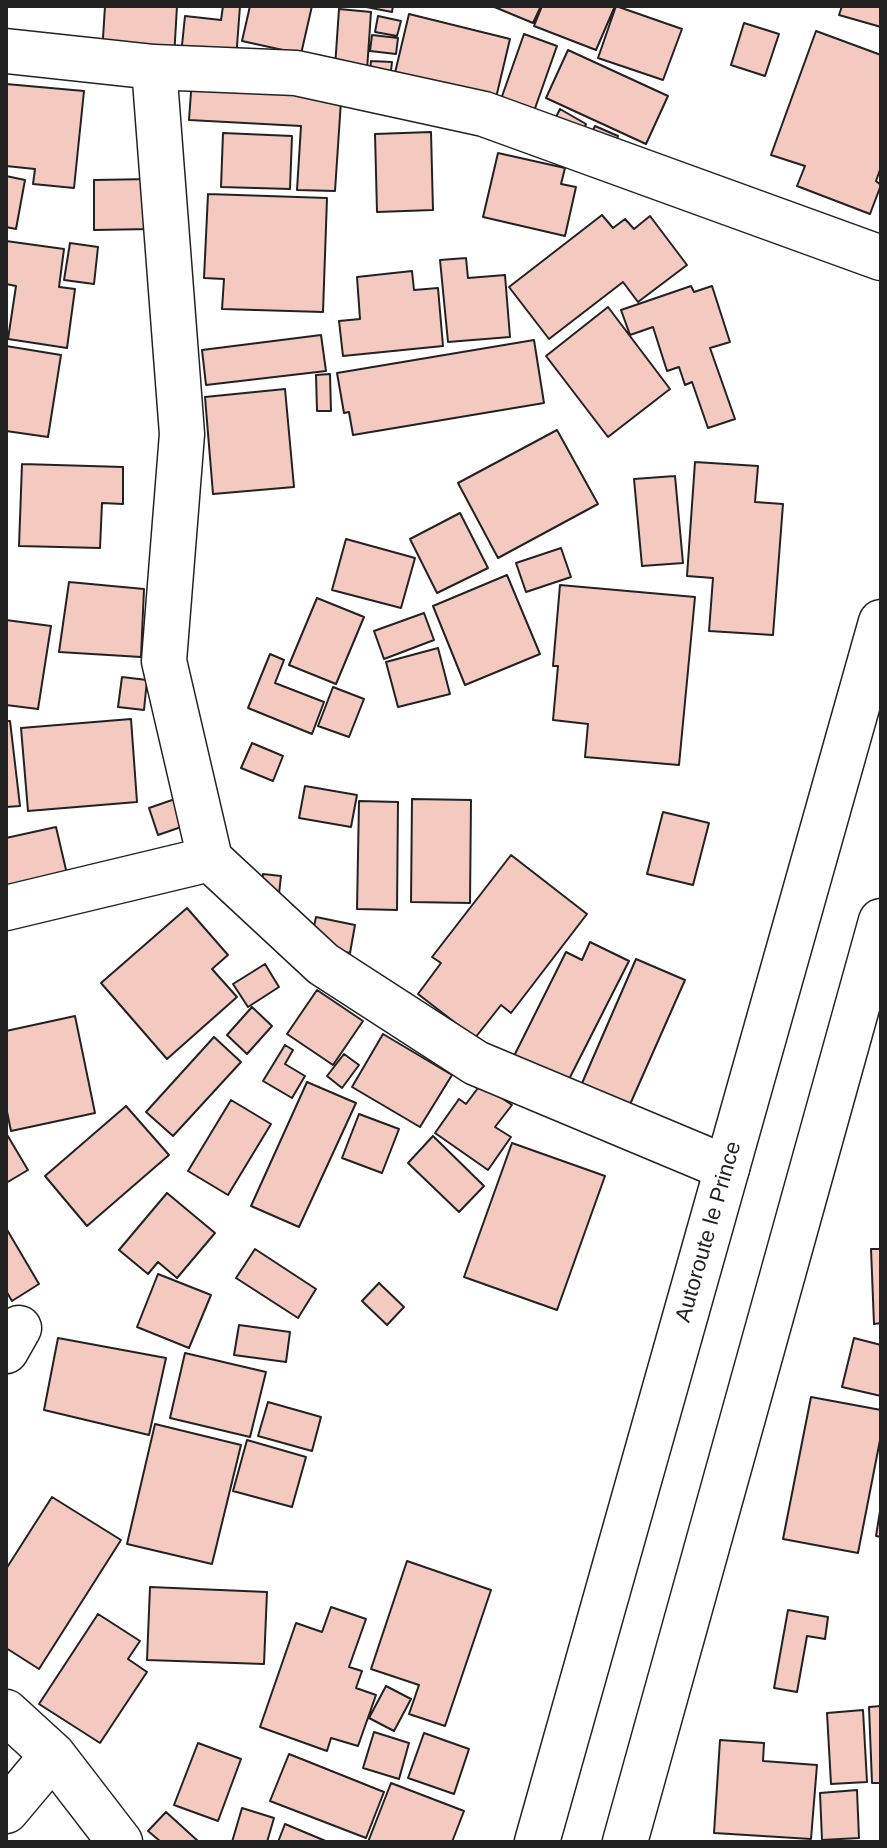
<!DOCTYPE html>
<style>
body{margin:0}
#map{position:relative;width:887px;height:1848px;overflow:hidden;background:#fff;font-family:Helvetica,sans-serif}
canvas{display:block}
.frame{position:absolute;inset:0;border:8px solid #222;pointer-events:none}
</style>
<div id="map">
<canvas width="887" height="1848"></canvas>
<div class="frame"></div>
</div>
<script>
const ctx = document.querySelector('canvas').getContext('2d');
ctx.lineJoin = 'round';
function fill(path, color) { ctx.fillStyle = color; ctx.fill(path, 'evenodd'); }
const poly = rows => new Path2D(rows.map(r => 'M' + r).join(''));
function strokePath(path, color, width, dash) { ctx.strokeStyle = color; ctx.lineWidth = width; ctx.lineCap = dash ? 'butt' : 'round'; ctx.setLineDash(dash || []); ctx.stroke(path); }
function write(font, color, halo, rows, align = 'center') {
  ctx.font = font + ' Helvetica,sans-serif'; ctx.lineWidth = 6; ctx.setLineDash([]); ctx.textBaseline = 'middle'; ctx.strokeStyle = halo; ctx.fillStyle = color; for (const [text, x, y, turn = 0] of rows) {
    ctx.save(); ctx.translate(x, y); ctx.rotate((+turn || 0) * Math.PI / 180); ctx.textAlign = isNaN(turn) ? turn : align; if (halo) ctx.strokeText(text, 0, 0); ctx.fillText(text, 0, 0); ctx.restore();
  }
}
const building = poly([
 [105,6,177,6,174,58,102,54,105,6],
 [223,6,240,6,236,59,181,55,185,16,221,20,223,6],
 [250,6,312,6,301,54,242,41,250,6],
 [361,6,393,6,392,12,361,6],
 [492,6,541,6,533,23,492,6],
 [542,6,615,6,596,50,534,26,542,6],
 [616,6,682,29,663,80,598,58,616,6],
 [842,6,881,6,881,27,839,15,842,6],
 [339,9,371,12,367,70,335,67,339,9],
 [409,14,510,39,495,102,394,77,409,14],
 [378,16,401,21,397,36,375,32,378,16],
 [744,23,779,34,765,76,731,65,744,23],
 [816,31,881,55,881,167,876,181,881,185,870,214,797,186,805,166,771,155,816,31],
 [524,34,557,46,533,114,500,102,524,34],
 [372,35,398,38,396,54,370,51,372,35],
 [568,50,668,96,646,144,546,98,568,50],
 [371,61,392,62,389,89,370,71,371,61],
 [192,78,342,86,335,191,297,190,301,126,189,120,192,78],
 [6,84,84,91,74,188,33,184,35,169,6,166,6,84],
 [560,109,586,124,579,139,552,125,560,109],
 [595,126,618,136,613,148,589,138,595,126],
 [431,132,433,210,377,212,375,134,431,132],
 [223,133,292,136,290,189,221,187,223,133],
 [498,153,565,168,561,184,576,187,565,236,483,217,498,153],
 [6,176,25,180,16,229,6,227,6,176],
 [151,179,151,229,94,230,94,180,151,179],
 [208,194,327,198,323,312,222,309,224,279,204,278,208,194],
 [602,215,613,228,625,219,634,229,650,216,687,265,638,302,623,282,549,339,509,287,602,215],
 [6,241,64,249,59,287,75,289,67,348,8,339,16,286,6,284,6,241],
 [70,243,98,247,94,284,64,280,70,243],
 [466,258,468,278,505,275,510,337,448,342,440,260,466,258],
 [412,271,414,290,438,288,443,346,343,356,339,321,360,319,357,277,412,271],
 [691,286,694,292,712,286,730,342,710,348,735,419,708,428,692,382,685,385,679,367,667,371,653,327,630,335,621,310,691,286],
 [608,307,670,389,608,437,546,356,608,307],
 [321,335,326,371,206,385,202,350,321,335],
 [534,340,544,403,353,435,349,412,344,413,337,373,534,340],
 [6,346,61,355,48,437,6,431,6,346],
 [330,374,331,411,317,411,316,375,330,374],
 [285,389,294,487,213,494,205,397,285,389],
 [557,430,598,504,498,558,458,483,557,430],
 [695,462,758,466,755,502,783,504,773,635,709,631,713,578,687,576,695,462],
 [22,464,123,467,123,504,102,503,100,548,19,546,22,464],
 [675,476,683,563,642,566,634,479,675,476],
 [460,513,488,568,437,593,410,539,460,513],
 [346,539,415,558,401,608,332,590,346,539],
 [561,548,571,577,526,592,516,563,561,548],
 [507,575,540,654,465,685,433,606,507,575],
 [69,582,144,589,141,657,59,652,69,582],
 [560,585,695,597,679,765,585,757,588,724,553,720,558,666,553,666,560,585],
 [317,598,364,617,336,684,289,665,317,598],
 [424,613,434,640,384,659,374,631,424,613],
 [6,620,51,626,38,709,6,705,6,620],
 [438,648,450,694,398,707,386,662,438,648],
 [270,654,284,660,275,683,324,702,312,734,248,708,270,654],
 [122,677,147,680,144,710,118,707,122,677],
 [333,687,364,699,349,737,318,726,333,687],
 [131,719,137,802,28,811,21,728,131,719],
 [6,721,10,721,20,806,6,807,6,721],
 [252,743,283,756,273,781,241,768,252,743],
 [305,786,357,795,351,827,299,818,305,786],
 [175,799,184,826,158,835,149,808,175,799],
 [412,799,471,800,470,903,411,902,412,799],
 [359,801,398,802,397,910,357,909,359,801],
 [663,812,709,823,693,885,647,874,663,812],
 [56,827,67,874,6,888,6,838,56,827],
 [511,855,587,914,511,1013,501,1005,475,1038,418,994,441,963,432,957,511,855],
 [263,874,281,876,278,903,260,901,263,874],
 [187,908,228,955,212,969,237,997,167,1059,101,983,187,908],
 [316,917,355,925,350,953,310,945,316,917],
 [590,942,629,961,561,1095,508,1068,566,952,582,960,590,942],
 [636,959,685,980,624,1118,576,1097,636,959],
 [265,964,279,987,248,1007,233,984,265,964],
 [317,990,363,1021,333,1065,287,1034,317,990],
 [252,1007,272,1026,247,1054,227,1035,252,1007],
 [75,1016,95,1113,11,1131,6,1107,6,1031,75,1016],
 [383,1034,452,1075,420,1127,352,1087,383,1034],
 [214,1037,241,1062,173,1136,146,1112,214,1037],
 [285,1045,293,1050,285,1064,305,1076,292,1098,263,1081,285,1045],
 [344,1054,359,1065,342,1088,327,1076,344,1054],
 [307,1082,356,1103,299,1227,251,1206,307,1082],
 [481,1084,512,1105,495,1127,511,1137,488,1170,435,1133,459,1099,466,1104,481,1084],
 [231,1100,271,1124,228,1195,188,1171,231,1100],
 [126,1106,169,1155,87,1226,45,1176,126,1106],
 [359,1114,399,1129,382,1173,342,1158,359,1114],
 [6,1133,28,1170,6,1183,6,1133],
 [433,1136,484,1186,459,1212,408,1163,433,1136],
 [512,1143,605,1176,557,1310,464,1277,512,1143],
 [167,1193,215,1233,177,1278,158,1262,148,1274,119,1250,167,1193],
 [6,1228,39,1284,12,1301,6,1291,6,1228],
 [255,1249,316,1289,298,1318,236,1278,255,1249],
 [871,1249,881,1249,881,1323,874,1324,871,1249],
 [158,1274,211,1295,189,1348,137,1327,158,1274],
 [379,1283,404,1307,387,1325,362,1301,379,1283],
 [239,1325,290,1332,286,1362,234,1355,239,1325],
 [58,1338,166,1358,149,1435,44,1410,58,1338],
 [854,1338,881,1345,881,1396,842,1387,854,1338],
 [185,1353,266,1372,250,1437,170,1418,185,1353],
 [811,1397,881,1410,881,1435,858,1553,783,1539,811,1397],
 [268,1402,321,1417,312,1451,258,1436,268,1402],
 [155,1424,241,1445,212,1564,127,1544,155,1424],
 [247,1440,306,1457,292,1507,233,1491,247,1440],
 [52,1497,121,1540,39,1669,6,1648,6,1569,52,1497],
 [881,1505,881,1537,876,1536,881,1505],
 [407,1561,491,1590,445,1726,409,1714,419,1685,371,1669,407,1561],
 [150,1587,267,1592,264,1664,147,1660,150,1587],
 [331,1607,366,1619,349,1667,362,1671,356,1688,376,1695,358,1746,331,1738,327,1751,260,1727,296,1623,322,1632,331,1607],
 [788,1610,828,1617,825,1639,807,1636,797,1692,774,1688,788,1610],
 [98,1614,140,1641,128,1659,147,1672,100,1743,39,1704,98,1614],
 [386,1686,411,1699,394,1731,369,1718,386,1686],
 [881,1706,881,1783,872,1783,869,1707,881,1706],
 [863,1710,867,1782,831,1784,827,1713,863,1710],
 [374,1732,409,1743,399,1779,363,1768,374,1732],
 [424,1733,469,1749,454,1794,408,1778,424,1733],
 [720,1740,764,1743,763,1761,817,1765,811,1839,714,1833,720,1740],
 [198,1743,241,1759,218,1821,174,1805,198,1743],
 [289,1754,384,1792,366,1838,270,1801,289,1754],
 [391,1783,464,1811,452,1842,368,1842,391,1783],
 [857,1790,859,1838,822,1840,820,1793,857,1790],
 [242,1808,274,1818,267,1842,232,1842,242,1808],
 [166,1812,199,1842,161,1842,148,1831,166,1812],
 [285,1824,328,1842,278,1842,285,1824]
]);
const minor = poly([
 [6,51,154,67,296,73,484,114,881,258],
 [210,859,323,964,476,1063,727,1168],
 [6,908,210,859,164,661,182,434,154,67],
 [6,1351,19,1328],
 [6,1712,53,1755,120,1842],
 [6,1811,53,1755]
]);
const primary = poly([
 [537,1842,881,622],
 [625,1842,881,921]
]);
const streetNames = [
 ["Autoroute le Prince",709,1232,-74]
];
fill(building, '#f3c9c0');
strokePath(building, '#222', 2);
strokePath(minor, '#222', 47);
strokePath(primary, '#222', 47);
strokePath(minor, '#fff', 44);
strokePath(primary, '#fff', 44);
write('22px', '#222', '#fff', streetNames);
</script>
